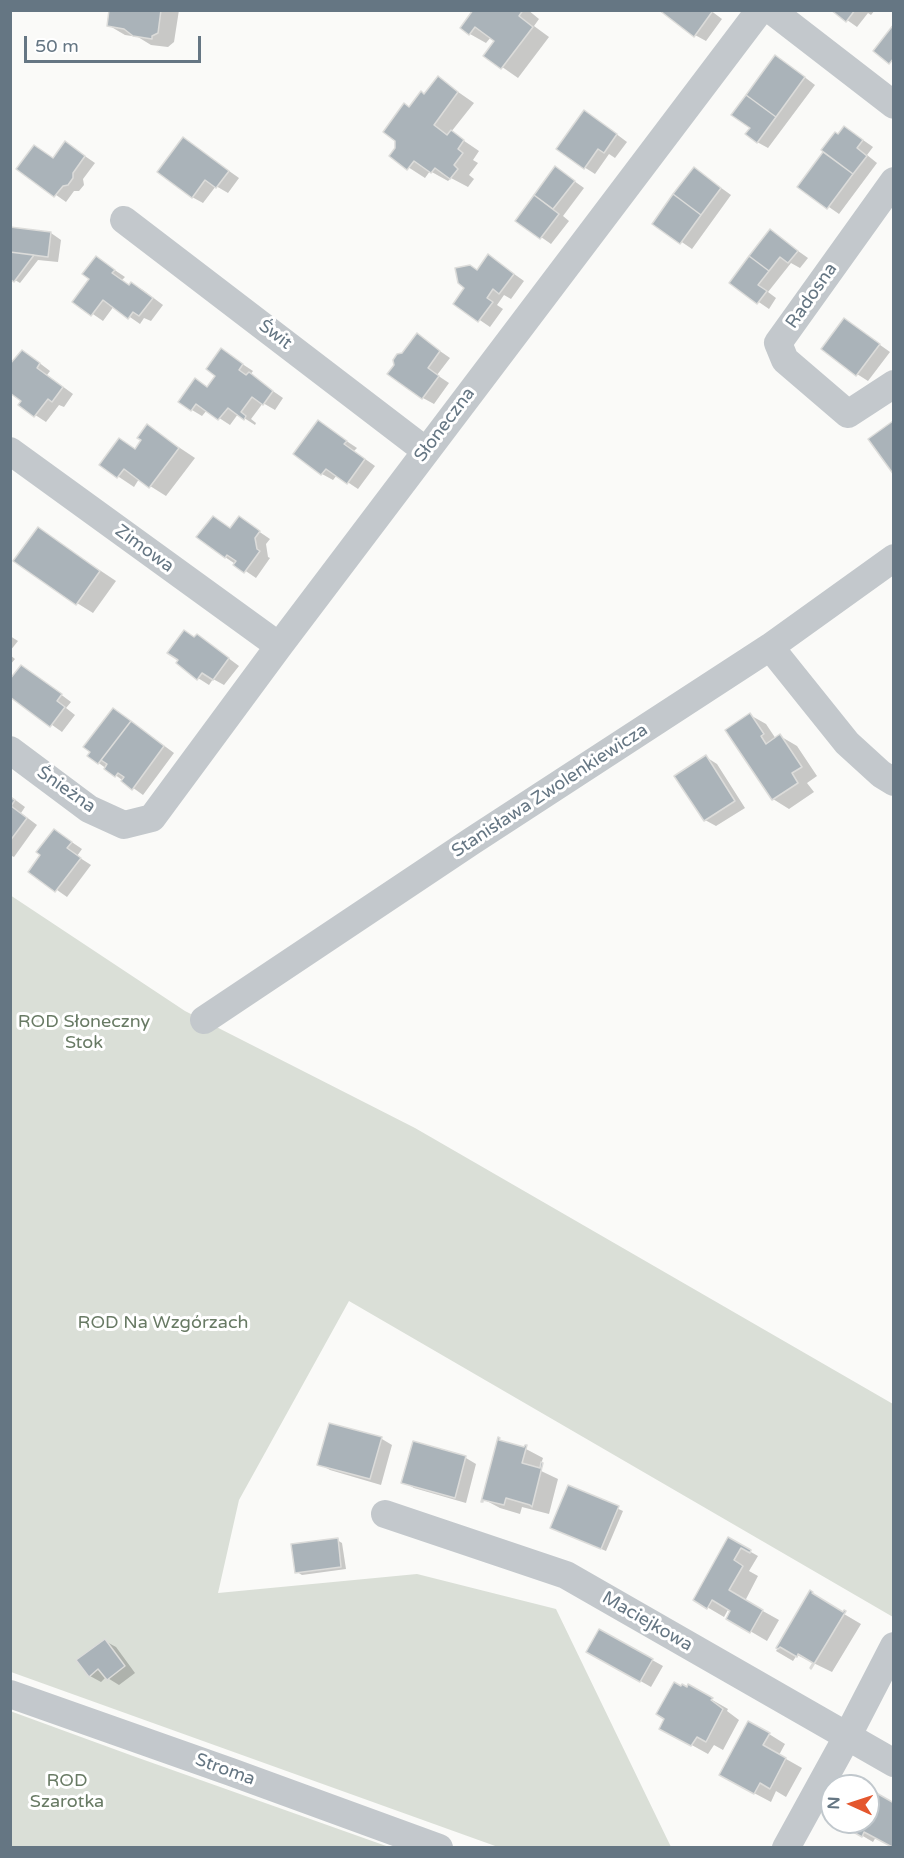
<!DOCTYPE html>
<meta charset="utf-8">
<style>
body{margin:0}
#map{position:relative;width:904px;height:1858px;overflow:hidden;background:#fafaf8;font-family:"Varela Round",sans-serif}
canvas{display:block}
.frame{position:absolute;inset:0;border:12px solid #657683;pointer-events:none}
.north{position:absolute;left:820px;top:1774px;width:60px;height:60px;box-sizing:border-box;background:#fff;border:2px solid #c1c8cd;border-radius:50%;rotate:273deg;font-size:16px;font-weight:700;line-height:24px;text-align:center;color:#657683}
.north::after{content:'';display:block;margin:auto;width:21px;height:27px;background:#e4572e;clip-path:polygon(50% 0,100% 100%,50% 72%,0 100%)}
.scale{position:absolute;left:24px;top:36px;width:177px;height:27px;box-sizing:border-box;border:3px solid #657683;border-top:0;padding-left:8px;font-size:18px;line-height:21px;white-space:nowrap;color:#657683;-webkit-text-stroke:4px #fff;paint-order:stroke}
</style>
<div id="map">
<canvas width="904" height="1858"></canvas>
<div class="frame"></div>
<div class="north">N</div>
<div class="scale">50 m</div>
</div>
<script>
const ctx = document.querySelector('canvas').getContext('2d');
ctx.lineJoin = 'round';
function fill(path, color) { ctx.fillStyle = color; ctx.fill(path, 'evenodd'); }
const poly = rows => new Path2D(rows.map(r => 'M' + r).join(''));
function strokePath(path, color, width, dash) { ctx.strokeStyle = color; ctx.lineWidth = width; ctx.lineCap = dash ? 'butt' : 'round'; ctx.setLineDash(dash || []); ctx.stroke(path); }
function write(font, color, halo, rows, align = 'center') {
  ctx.font = font + ' "Varela Round",sans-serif'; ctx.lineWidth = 6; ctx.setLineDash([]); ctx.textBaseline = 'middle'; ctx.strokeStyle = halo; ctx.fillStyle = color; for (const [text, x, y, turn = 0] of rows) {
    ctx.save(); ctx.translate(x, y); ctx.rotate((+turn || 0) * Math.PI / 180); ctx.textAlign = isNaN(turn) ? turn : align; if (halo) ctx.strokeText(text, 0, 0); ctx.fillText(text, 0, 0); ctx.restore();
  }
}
const green = poly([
 [10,895,185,1011,415,1128,893,1404,893,1617,349,1301,239,1500,218,1593,417,1574,556,1609,671,1847,498,1847,11,1672],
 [10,1711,133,1756,389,1847,11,1847]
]);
const shadow = poly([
 [110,10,179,10,174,42,168,47,151,45,138,37,125,35,108,25],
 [475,10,528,10,539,19,534,26,549,37,518,78,485,55,496,40,491,37,486,43,470,34],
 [710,10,722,19,706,41,695,35],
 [833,10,875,10,871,15,868,13,857,27],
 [786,63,815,85,768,148,757,142],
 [438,78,474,103,451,132,479,151,473,160,478,163,469,175,474,179,468,187,451,178,448,181,430,171,425,178,391,156,397,149,410,108,425,95],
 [595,118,627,142,615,158,609,154,595,174,584,167],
 [856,135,873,147,867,155,877,163,839,214,799,186,839,136],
 [183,138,239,178,228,193,216,186,203,203,192,197],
 [66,143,95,163,83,179,84,185,79,191,74,191,66,202,18,168,54,159],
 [556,168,584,188,563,216,569,221,551,244,517,220],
 [695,169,731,195,692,249,654,223],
 [770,231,808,258,800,268,791,263,768,292,776,298,769,309,731,283],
 [51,233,61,240,58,262,38,260,20,283,10,277],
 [489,256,524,281,511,299,504,295,497,305,503,309,490,327,455,303],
 [97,258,125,277,122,280,130,286,132,284,143,290,163,305,151,321,144,318,140,324,114,306,103,321,74,301,91,279],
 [845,320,890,352,868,381,857,374],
 [417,335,450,358,437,375,449,383,434,404,423,398,403,355],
 [221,350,253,371,250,375,283,398,275,410,263,403,251,419,256,423,255,425,238,414,230,425,207,410,202,416,192,410,196,380,208,387,217,375],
 [33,358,50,371,47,375,73,394,64,407,59,405,46,422,20,405],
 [318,422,357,448,354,451,375,466,358,489,337,475,333,480,322,474],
 [147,426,195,458,166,496,139,479,134,487,101,465,119,440,136,449,143,440],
 [239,518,270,539,266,544,268,557,270,558,256,578,225,557],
 [38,529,116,581,93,613,77,603],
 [10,636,18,641,10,651],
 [196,638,208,643,239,666,224,685,213,679,209,685,198,678],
 [10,655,15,659,10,665],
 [32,673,71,702,66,708,75,715,62,732,10,695],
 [750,715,766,724,776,739,780,736,797,746,817,776,807,783,814,792,789,809,773,799],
 [124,716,174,753,143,795,89,756],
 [706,757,717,764,745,808,716,826,705,820],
 [10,796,25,807,21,813,37,825,14,857,10,855],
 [54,830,82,849,77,856,91,865,67,897,30,871,42,855],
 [330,1425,382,1439,392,1445,381,1485,330,1470,319,1464],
 [498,1441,526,1449,543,1458,539,1470,558,1479,549,1514,522,1507,520,1514,500,1508,483,1499],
 [414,1443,466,1458,476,1464,466,1503,414,1488,403,1482],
 [569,1487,623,1511,606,1551,557,1530],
 [728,1539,758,1556,749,1571,758,1576,745,1601,779,1620,767,1641,728,1618,732,1610,729,1608,724,1617,695,1600],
 [337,1540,342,1543,346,1569,302,1575,297,1572],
 [810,1594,861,1624,832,1672,797,1655,793,1661,776,1651],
 [600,1631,663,1666,651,1687,588,1651],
 [105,1641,116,1647,135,1673,119,1685,106,1677,101,1682,90,1676],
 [688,1686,728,1709,727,1711,739,1720,723,1750,714,1745,708,1754,661,1728],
 [769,1734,785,1744,779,1755,802,1768,786,1797,776,1791,771,1802,737,1784],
 [868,1803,876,1837,873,1842,839,1822,868,1822]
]);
const building = poly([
 [109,10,161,10,158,33,152,36,152,39,133,36,124,29,107,26,109,10],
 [473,10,523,10,519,16,533,27,501,69,483,56,494,41,475,27,469,35,460,28,473,10],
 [659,10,710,10,712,12,694,37,659,10],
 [831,10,855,10,846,22,831,10],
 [894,24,894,58,889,64,873,51,894,24],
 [775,55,805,77,776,117,746,95,775,55],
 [438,76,458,92,434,125,447,135,451,130,464,140,458,149,463,153,454,165,458,169,450,179,435,168,431,173,414,161,407,170,389,156,395,148,395,141,383,132,404,103,409,107,421,91,424,94,438,76],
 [746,95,776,117,757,143,745,134,750,128,731,115,746,95],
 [584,110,617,134,604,153,598,149,584,169,556,149,584,110],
 [844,126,863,140,857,148,867,156,853,174,821,150,835,132,838,134,844,126],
 [183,137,229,171,216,188,205,180,192,198,157,172,183,137],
 [65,141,85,156,73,173,73,178,68,185,63,186,54,197,16,169,34,145,53,158,65,141],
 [823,152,853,174,827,209,797,187,823,152],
 [555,166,575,181,553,209,534,195,555,166],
 [694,167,721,188,701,215,673,194,694,167],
 [673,194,701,215,680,244,652,224,673,194],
 [534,195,559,214,540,239,515,221,534,195],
 [10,227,51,232,48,257,10,252,10,227],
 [770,229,798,251,788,263,780,257,769,271,749,256,770,229],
 [10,252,34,255,14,282,10,279,10,252],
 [488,254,514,274,499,294,493,289,487,298,493,302,478,322,453,304,464,288,458,283,455,268,470,265,477,270,488,254],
 [96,256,115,270,112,273,129,285,131,282,153,298,139,316,133,312,128,319,103,300,91,316,72,302,89,279,82,274,96,256],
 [749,256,769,271,758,285,767,291,757,304,729,283,749,256],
 [844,318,880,344,856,376,821,349,844,318],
 [417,333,440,351,428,368,439,376,422,399,387,374,394,365,393,360,397,354,402,353,417,333],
 [221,348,243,364,239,370,246,375,249,372,273,391,263,405,252,397,241,412,246,416,244,420,228,408,218,420,196,404,191,411,178,402,195,378,207,387,215,376,206,369,221,348],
 [22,350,40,363,37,368,63,387,52,402,48,399,34,417,18,405,21,401,10,393,10,364,22,350],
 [318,420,347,441,344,444,365,459,347,484,326,469,321,475,293,454,318,420],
 [893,421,894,421,894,475,868,439,893,421],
 [147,424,179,448,149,488,124,469,117,478,99,465,119,438,135,449,141,440,137,438,147,424],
 [213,516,230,528,239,516,260,531,255,538,257,549,260,551,244,573,233,565,236,561,227,555,225,558,196,537,213,516],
 [38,527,100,571,76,605,13,561,38,527],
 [184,630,194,637,197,634,229,658,213,680,202,673,197,680,176,663,178,660,167,653,184,630],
 [21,665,62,694,57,701,65,707,50,727,10,697,10,679,21,665],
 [113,708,131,721,98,764,87,756,90,752,83,747,113,708],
 [750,713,764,734,761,736,766,744,780,734,802,767,792,773,798,783,772,800,725,730,750,713],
 [131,721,164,746,132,790,121,781,124,777,118,773,115,777,104,769,107,764,101,760,131,721],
 [706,755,735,801,704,821,674,776,706,755],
 [10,797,15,800,11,806,27,818,10,841,10,797],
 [54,829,72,842,67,848,81,858,55,892,28,872,40,855,36,852,54,829],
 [329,1423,382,1437,370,1479,317,1465,329,1423],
 [498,1437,500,1438,499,1440,524,1447,525,1445,527,1445,522,1463,540,1468,541,1462,543,1463,532,1507,530,1505,506,1498,504,1505,483,1500,483,1502,481,1502,498,1437],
 [413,1441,466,1456,455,1498,401,1483,413,1441],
 [568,1485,619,1506,601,1549,550,1528,568,1485],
 [728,1537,751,1550,750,1553,741,1548,734,1560,743,1566,729,1590,763,1610,750,1633,726,1619,730,1611,712,1600,707,1609,693,1600,728,1537],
 [338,1538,341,1567,295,1573,291,1544,338,1538],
 [810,1590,813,1592,812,1593,843,1612,844,1610,846,1611,811,1669,810,1668,813,1663,798,1654,797,1657,780,1647,778,1649,776,1648,810,1590],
 [599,1629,653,1659,640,1682,586,1652,599,1629],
 [105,1639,125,1666,107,1680,98,1669,89,1677,76,1660,105,1639],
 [674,1682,681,1686,682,1684,687,1687,688,1684,713,1698,711,1700,723,1709,706,1742,697,1737,691,1746,659,1729,664,1719,656,1714,674,1682],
 [748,1721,770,1733,763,1745,786,1758,770,1789,760,1783,754,1794,719,1775,748,1721],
 [873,1791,894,1803,894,1848,864,1832,862,1837,836,1822,868,1822,868,1800,873,1791]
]);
const street = poly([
 [771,10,894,105],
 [894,181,778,343,785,360,848,414,894,384],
 [124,220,426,451],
 [10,451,279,646],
 [770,647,847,743,881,774,894,782],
 [10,750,89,809,124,825,152,818,279,646,760,10],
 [204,1020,472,841,770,647,894,558],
 [385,1514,566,1575,894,1763],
 [10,1694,231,1772,439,1848],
 [786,1848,847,1737,894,1646]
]);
const streetNames = [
 ["Radosna",812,296,-55],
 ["Świt",275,335,37],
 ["Słoneczna",445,425,-53],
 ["Zimowa",144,549,36],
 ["Śnieżna",66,790,35],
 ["Stanisława Zwolenkiewicza",550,791,-33],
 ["Maciejkowa",647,1622,30],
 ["Stroma",225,1770,20]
];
const parkNames = [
 ["ROD Słoneczny",84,1022],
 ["Stok",84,1043],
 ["ROD Na Wzgórzach",163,1323],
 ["ROD",67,1781],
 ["Szarotka",67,1802]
];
fill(green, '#dadfd7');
fill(shadow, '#0003');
fill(building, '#aab3b9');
strokePath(building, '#dcdcda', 1.5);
strokePath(street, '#c3c8cc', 28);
write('18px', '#657683', '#fff', streetNames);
write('18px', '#687a64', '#fff', parkNames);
</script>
